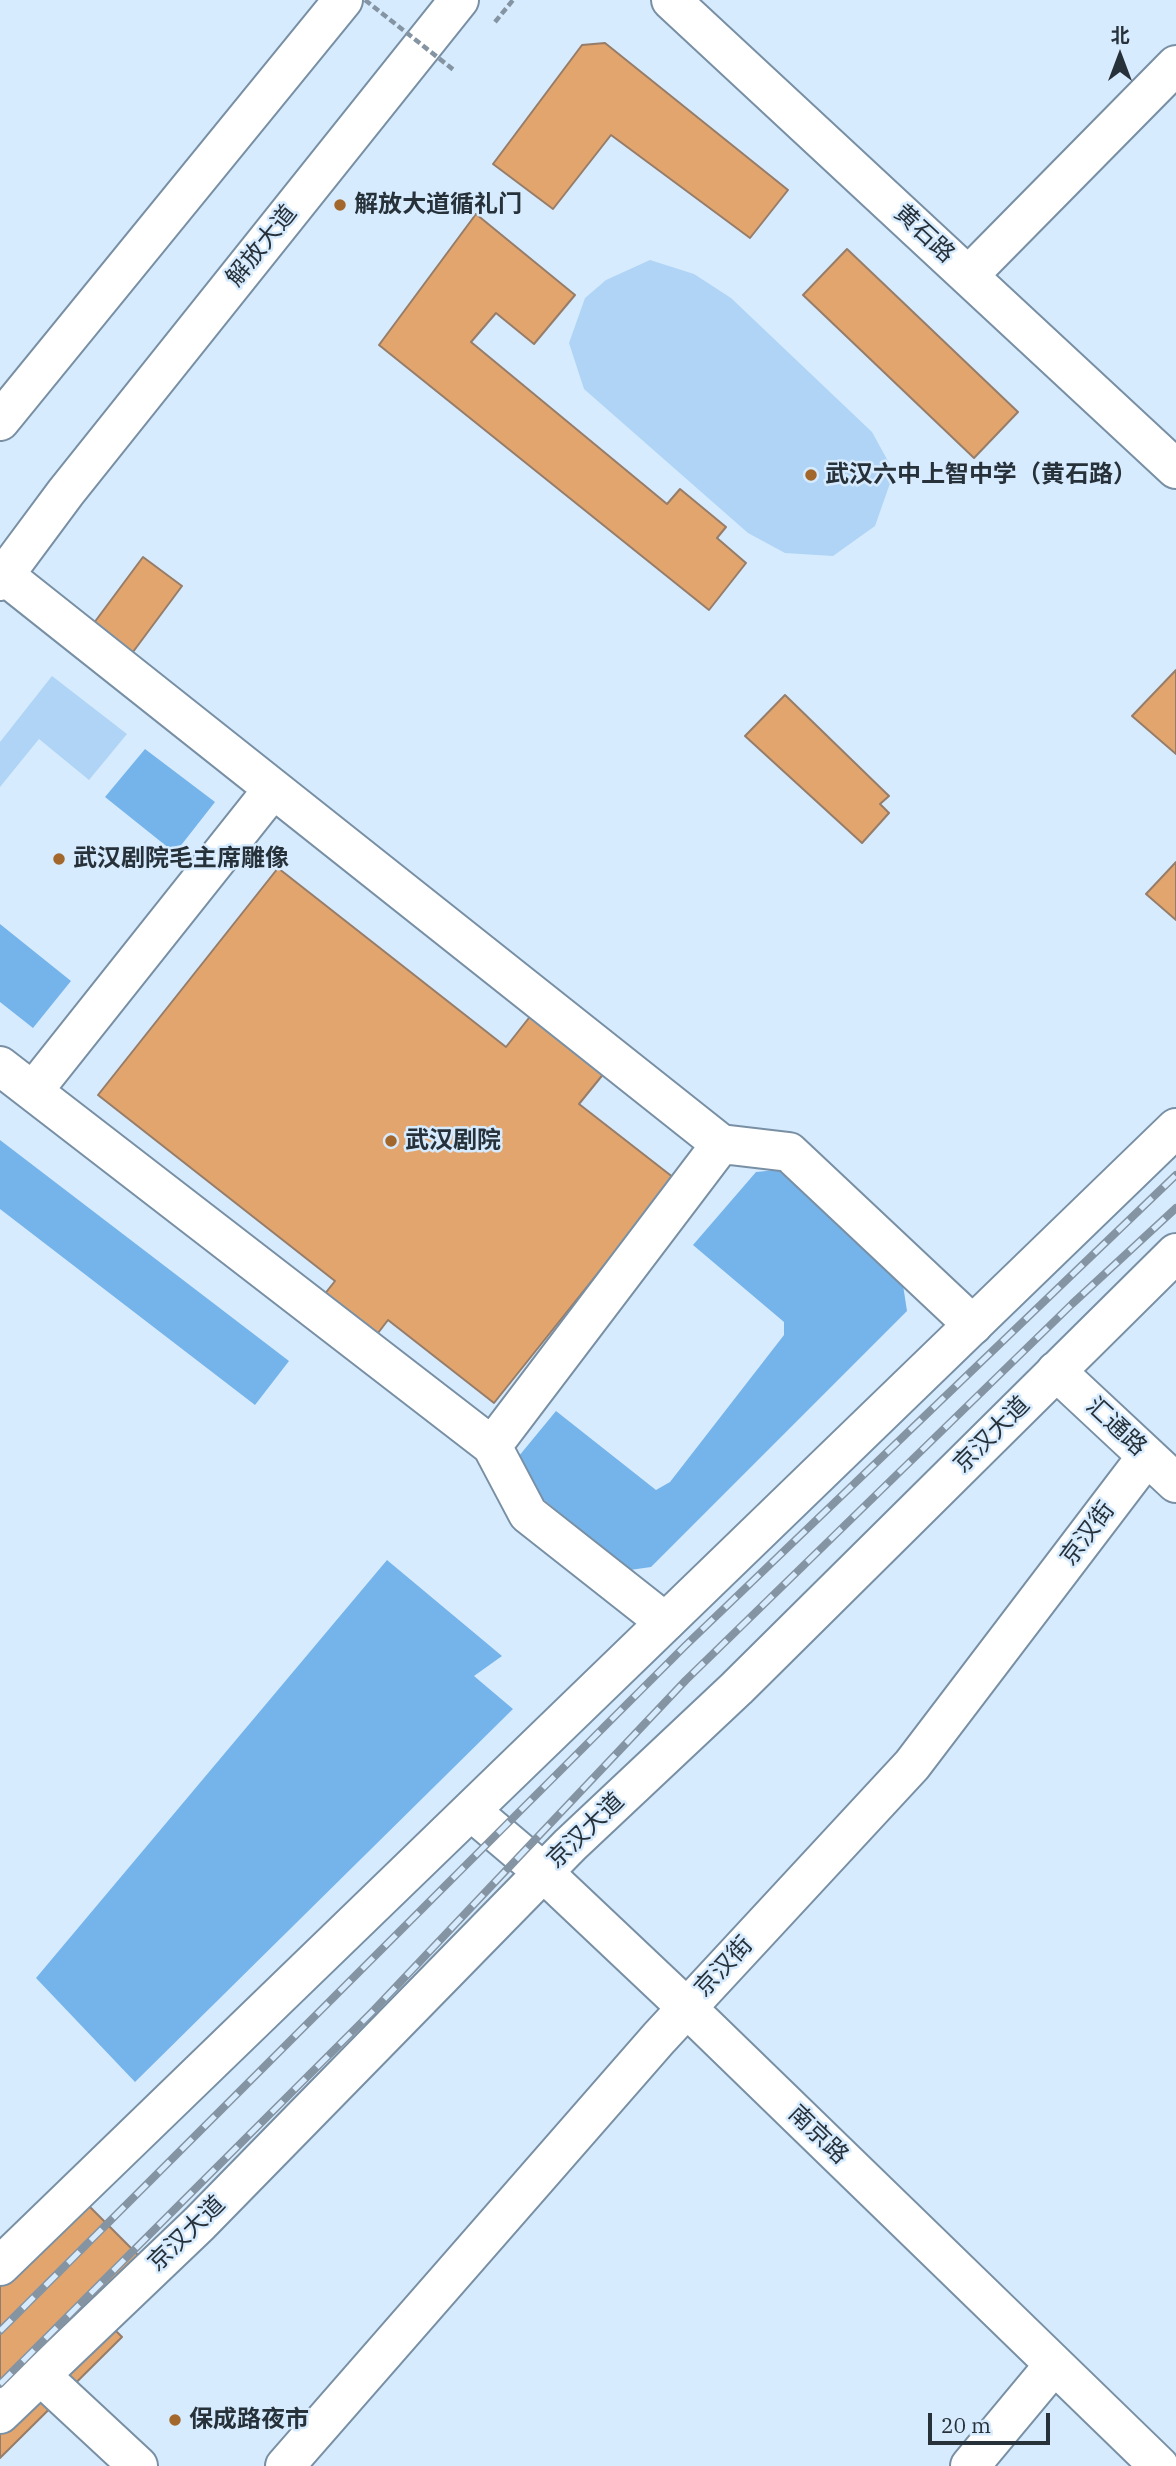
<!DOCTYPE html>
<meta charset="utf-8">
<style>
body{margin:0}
#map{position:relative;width:1176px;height:2466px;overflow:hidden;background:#d7ebfe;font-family:"IBM Plex Serif","Noto Sans SC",serif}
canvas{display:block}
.north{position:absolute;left:1085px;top:21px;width:70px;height:70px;-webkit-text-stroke:5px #d7ebfe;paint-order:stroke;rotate:0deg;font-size:19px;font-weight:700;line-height:28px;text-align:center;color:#27313a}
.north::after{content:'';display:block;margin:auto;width:24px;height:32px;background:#27313a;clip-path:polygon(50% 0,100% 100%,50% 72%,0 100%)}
.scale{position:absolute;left:928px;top:2413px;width:122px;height:32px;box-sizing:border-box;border:4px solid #27313a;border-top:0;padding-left:9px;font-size:21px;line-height:24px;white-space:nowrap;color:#27313a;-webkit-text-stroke:5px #d7ebfe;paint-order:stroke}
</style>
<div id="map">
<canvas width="1176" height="2466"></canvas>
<div class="north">北</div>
<div class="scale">20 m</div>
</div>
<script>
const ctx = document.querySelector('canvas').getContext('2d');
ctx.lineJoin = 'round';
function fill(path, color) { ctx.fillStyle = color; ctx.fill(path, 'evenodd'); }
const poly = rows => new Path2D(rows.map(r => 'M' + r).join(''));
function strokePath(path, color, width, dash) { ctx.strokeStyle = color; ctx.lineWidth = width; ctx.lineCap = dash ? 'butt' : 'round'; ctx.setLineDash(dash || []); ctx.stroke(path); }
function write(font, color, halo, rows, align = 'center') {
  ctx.font = font + ' "IBM Plex Serif","Noto Sans SC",serif'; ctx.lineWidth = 5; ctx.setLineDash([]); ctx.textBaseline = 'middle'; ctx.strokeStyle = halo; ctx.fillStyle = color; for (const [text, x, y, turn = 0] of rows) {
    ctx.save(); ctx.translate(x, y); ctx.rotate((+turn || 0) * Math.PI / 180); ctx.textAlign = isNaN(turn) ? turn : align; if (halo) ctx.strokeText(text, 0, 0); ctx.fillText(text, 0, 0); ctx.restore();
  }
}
const green = poly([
 [650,260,694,274,731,298,872,432,894,472,875,526,833,556,785,553,748,533,584,389,569,343,585,298,606,280],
 [52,676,127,734,89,780,39,739,0,787,0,742]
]);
const forest = poly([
 [145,749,215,802,175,853,105,797],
 [0,924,71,981,33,1028,0,1002],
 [0,1140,289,1361,255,1405,0,1209],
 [787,1169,903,1285,907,1311,651,1567,630,1570,522,1482,514,1462,556,1411,656,1490,670,1482,784,1335,784,1322,693,1245,756,1172],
 [387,1560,502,1656,474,1676,513,1709,135,2082,36,1978]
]);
const building = poly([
 [605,43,788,190,750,238,611,135,553,209,493,164,582,45,605,43],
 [476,214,575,295,534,344,496,313,471,342,667,504,680,489,726,527,717,538,746,563,709,610,379,345,476,214],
 [847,249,1018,412,974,458,803,295,847,249],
 [143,557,182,586,127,660,88,631,143,557],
 [1176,670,1176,754,1132,716,1176,670],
 [785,695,889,796,880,804,889,813,862,843,745,736,785,695],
 [1176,862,1176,920,1146,894,1176,862],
 [278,868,506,1047,532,1014,605,1072,579,1104,674,1178,494,1403,388,1320,368,1346,316,1305,335,1281,98,1095,278,868],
 [66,2183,160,2277,111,2326,122,2337,0,2458,0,2249,66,2183]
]);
const path = poly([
 [495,22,513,0]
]);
const minor = poly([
 [671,0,1176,469],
 [968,276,1176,65],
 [4,575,721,1144,789,1152,973,1325],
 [0,1066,492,1446,528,1514,665,1622],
 [33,1091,273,789],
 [1056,1371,1176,1483],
 [492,1446,721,1144],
 [471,1811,543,1872,687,2008,1159,2466],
 [39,2374,138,2466],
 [285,2466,659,2038,912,1765,1147,1456],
 [970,2466,1054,2365]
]);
const major = poly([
 [0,421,343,0],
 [0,581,66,492,459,0],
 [0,2266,1176,1128],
 [0,2414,199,2224,570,1845,737,1688,1176,1253]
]);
const rail = poly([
 [0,2331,685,1646,1176,1175],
 [0,2384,374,2010,686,1680,1072,1304,1176,1208]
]);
const pathBridge = poly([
 [365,0,455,71]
]);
const markers = [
 [340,205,7,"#a4672b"],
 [811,475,7,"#a4672b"],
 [59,859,7,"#a4672b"],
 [391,1141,7,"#a4672b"],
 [175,2420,7,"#a4672b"]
];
const poiNames = [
 ["解放大道循礼门",354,205],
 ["武汉六中上智中学（黄石路）",825,475],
 ["武汉剧院毛主席雕像",73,859],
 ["武汉剧院",405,1141],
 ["保成路夜市",189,2420]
];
const streetNames = [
 ["黄石路",924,234,43],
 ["解放大道",262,246,-51],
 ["汇通路",1116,1427,43],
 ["京汉大道",992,1435,-45],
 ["京汉街",1088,1534,-53],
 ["京汉大道",586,1831,-44],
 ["京汉街",724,1967,-47],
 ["南京路",818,2135,44],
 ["京汉大道",187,2234,-44]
];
fill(green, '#afd4f6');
fill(forest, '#75b4eb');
fill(building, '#e3a56e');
strokePath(building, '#967d69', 2);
strokePath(minor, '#788fa4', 42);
strokePath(major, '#788fa4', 42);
strokePath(path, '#8494a2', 4.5, [7, 3.5]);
strokePath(minor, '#fff', 38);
strokePath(major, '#fff', 38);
strokePath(rail, '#8594a2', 8);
strokePath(rail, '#d7ebfe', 5, [16]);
strokePath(pathBridge, '#8494a2', 4.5, [7, 3.5]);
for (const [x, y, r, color] of markers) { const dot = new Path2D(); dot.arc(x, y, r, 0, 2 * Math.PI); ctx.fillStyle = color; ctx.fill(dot); strokePath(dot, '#d7ebfe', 2.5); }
write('bold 24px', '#27313a', '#d7ebfe', poiNames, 'left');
write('24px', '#27313a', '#d7ebfe', streetNames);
</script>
